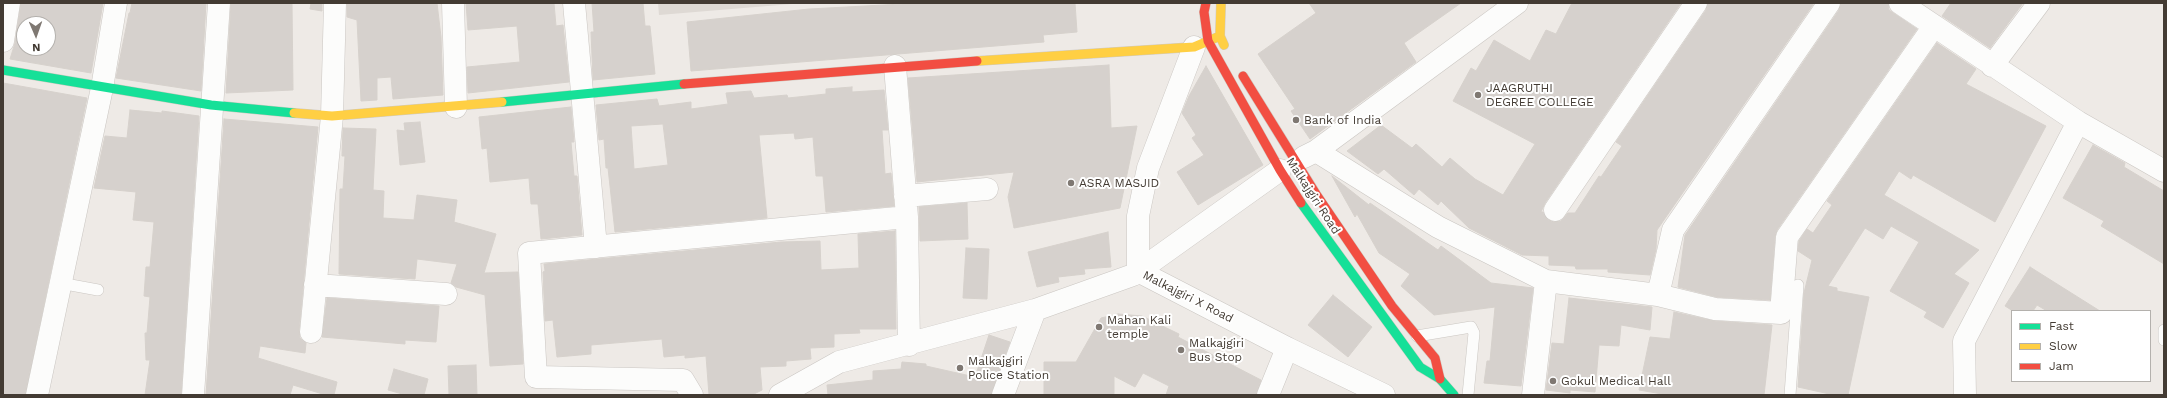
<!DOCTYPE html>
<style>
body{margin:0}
#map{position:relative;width:2167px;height:398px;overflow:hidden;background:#eeeae6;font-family:"Work Sans",sans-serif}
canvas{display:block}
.frame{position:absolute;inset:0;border:4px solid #433b33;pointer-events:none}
.legend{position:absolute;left:2011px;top:310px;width:140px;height:72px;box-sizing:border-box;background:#fff;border:1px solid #b4b1ad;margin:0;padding:5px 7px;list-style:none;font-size:12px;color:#433b33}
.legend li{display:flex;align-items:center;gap:8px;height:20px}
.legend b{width:20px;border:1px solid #b4b1ad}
.north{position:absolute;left:16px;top:16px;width:40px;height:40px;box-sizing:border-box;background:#fff;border:1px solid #b4b1ad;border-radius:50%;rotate:178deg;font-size:11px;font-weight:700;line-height:16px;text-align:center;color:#433b33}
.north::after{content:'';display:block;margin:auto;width:14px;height:18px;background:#7f7872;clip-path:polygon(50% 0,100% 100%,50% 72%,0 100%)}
</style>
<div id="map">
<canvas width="2167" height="398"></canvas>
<div class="frame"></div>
<ul class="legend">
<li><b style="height:5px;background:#16e098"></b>Fast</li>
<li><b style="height:5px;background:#ffcf43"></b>Slow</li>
<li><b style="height:5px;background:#f24e42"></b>Jam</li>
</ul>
<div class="north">N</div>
</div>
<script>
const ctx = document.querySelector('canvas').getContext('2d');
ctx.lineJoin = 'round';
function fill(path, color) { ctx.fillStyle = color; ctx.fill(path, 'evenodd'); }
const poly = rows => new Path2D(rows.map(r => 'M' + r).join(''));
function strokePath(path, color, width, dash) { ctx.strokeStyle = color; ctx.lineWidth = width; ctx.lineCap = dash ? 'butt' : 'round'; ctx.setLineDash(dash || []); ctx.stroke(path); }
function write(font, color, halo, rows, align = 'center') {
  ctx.font = font + ' "Work Sans",sans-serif'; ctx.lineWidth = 4; ctx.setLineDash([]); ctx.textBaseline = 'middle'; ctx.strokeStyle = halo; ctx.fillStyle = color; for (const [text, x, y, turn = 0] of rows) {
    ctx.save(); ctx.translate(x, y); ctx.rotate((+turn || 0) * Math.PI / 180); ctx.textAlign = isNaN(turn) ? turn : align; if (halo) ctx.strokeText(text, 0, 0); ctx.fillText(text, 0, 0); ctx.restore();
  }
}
const industrial = poly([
 [658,3,804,3,659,15]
]);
const building = poly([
 [21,3,103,3,91,73,10,59,15,43,21,3],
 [24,24,48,24,48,48,24,48,24,24],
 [132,3,206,3,201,91,116,78,129,13,130,13,132,3],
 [231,3,292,3,293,90,226,93,231,3],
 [311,3,322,3,322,11,310,9,311,3],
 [347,3,437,3,441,37,443,95,393,99,391,77,377,78,377,100,361,101,357,20,347,17,347,3],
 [466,3,554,3,556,26,563,25,569,82,468,93,467,67,520,62,517,26,468,30,466,3],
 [592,3,643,3,645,26,650,26,655,74,593,80,591,32,594,32,592,3],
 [921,3,1075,3,1077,32,1043,35,1044,42,691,71,687,22,809,9,921,3],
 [1309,3,1461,3,1404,43,1416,62,1310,139,1291,111,1295,109,1258,54,1316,13,1309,3],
 [1572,3,1681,3,1545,203,1541,212,1543,212,1548,220,1554,222,1561,221,1568,213,1575,213,1599,176,1601,177,1622,146,1616,142,1706,10,1708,3,1814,3,1657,230,1656,249,1650,275,1608,272,1608,269,1576,269,1575,266,1549,265,1549,256,1522,255,1469,228,1441,201,1438,205,1419,189,1414,195,1384,169,1378,174,1347,151,1381,125,1412,148,1416,144,1442,167,1450,158,1475,179,1503,195,1535,144,1453,101,1471,68,1476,71,1494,40,1530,61,1546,30,1556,34,1572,3],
 [1841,3,1888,3,1889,10,1917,29,1777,230,1775,236,1770,300,1717,297,1678,287,1685,235,1839,10,1841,3],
 [1951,3,2023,3,1990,48,1942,16,1951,3],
 [1937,43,1976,69,1966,84,2046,126,1995,222,1913,175,1911,179,1899,171,1884,195,1979,250,1954,274,1969,283,1943,328,1924,317,1927,312,1890,291,1919,242,1891,226,1883,239,1865,228,1828,286,1837,288,1837,291,1869,297,1848,395,1834,395,1798,387,1804,293,1812,260,1798,251,1799,241,1807,229,1813,233,1832,205,1827,201,1937,43],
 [1109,65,1111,128,1137,126,1120,208,1014,228,1008,197,1014,172,917,182,908,78,1109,65],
 [1206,66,1263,165,1198,205,1177,172,1204,155,1192,138,1196,135,1182,113,1189,96,1206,66],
 [3,83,87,98,25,395,3,395,3,83],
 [852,87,852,92,884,90,888,130,882,130,885,174,891,173,894,206,826,212,823,176,816,176,813,137,795,139,794,133,759,135,767,218,615,232,608,168,606,168,604,139,599,140,596,105,657,99,659,106,691,102,691,109,728,104,726,93,751,91,754,98,787,95,788,98,826,94,826,89,852,87],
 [663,124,668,165,634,169,631,126,663,124],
 [571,107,574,142,571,142,574,176,577,176,582,235,541,239,538,204,531,204,529,178,490,182,487,148,482,149,479,117,571,107],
 [130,110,162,113,162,111,199,116,181,395,145,395,150,360,146,360,145,333,147,333,150,297,144,296,146,267,150,267,154,222,133,220,136,192,94,188,105,136,127,138,130,110],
 [224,119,318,127,299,331,300,338,306,343,305,353,260,346,258,358,337,382,334,395,326,395,293,385,290,395,206,395,224,119],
 [420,122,425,162,400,165,397,130,405,131,404,123,420,122],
 [343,128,376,129,373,190,384,191,383,218,414,220,417,195,457,200,454,222,496,234,484,273,518,272,523,364,490,366,485,295,456,287,451,283,457,264,417,259,415,279,339,274,340,189,343,189,345,156,342,156,343,128],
 [2093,145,2125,163,2124,167,2164,191,2164,264,2101,226,2104,221,2063,198,2093,145],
 [1332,176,1369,205,1370,203,1438,250,1441,246,1491,283,1533,288,1521,386,1484,383,1487,361,1490,361,1495,307,1434,315,1401,286,1410,274,1379,253,1357,214,1355,217,1332,176],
 [967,203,968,239,920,241,919,207,967,203],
 [895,231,896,329,859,329,860,333,834,334,834,347,810,348,811,359,786,361,786,366,760,367,762,390,752,395,709,395,706,356,685,358,685,355,664,357,662,339,591,345,591,354,557,357,553,320,545,321,543,272,545,271,544,264,781,242,820,241,821,270,859,268,858,234,895,231],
 [1108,232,1111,267,1084,269,1085,274,1058,277,1059,282,1037,287,1028,252,1108,232],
 [966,248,989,249,987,299,963,298,966,248],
 [2030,267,2100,311,2047,311,2037,305,2033,311,2013,311,2005,306,2030,267],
 [1333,295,1372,327,1348,357,1308,325,1333,295],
 [327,298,439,306,436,342,405,340,405,344,322,337,327,298],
 [1569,298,1652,307,1650,330,1621,325,1619,346,1599,345,1595,392,1570,390,1570,393,1546,390,1552,343,1564,344,1569,298],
 [1674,312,1714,321,1772,325,1764,395,1668,395,1639,390,1650,337,1670,339,1674,312],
 [1118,314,1142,316,1179,334,1178,337,1261,380,1256,395,1166,395,1169,386,1143,373,1135,387,1114,376,1114,395,1044,395,1044,362,1076,362,1101,318,1118,314],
 [989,335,1010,342,991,395,828,395,827,385,873,380,873,371,901,369,902,362,926,364,926,366,975,377,989,335],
 [476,365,477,395,449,395,448,366,476,365],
 [394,369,428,379,424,395,406,395,388,390,394,369]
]);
const lane = poly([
 [60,283,98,290],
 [2164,330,2164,340],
 [1417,336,1471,327,1474,333,1468,395],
 [1790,395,1798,285]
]);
const street = poly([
 [453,3,456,107],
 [574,3,596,247],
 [1900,3,2078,122,2164,171],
 [3,41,9,3],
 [1194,47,1148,168,1138,216,1138,271,1287,348,1384,395],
 [895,66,907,217,909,345],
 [1992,66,2039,3],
 [1316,151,1438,227,1546,281,1658,295,1715,309,1781,313,1787,237,1934,26],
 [1304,157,1316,151,1517,3],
 [905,196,987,189],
 [1555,210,1696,3],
 [315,285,446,294],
 [1658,295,1673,230,1829,3],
 [311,332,332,116,335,3],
 [37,395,102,88,116,3],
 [193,395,219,3],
 [692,395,683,380,536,377,529,253,907,217],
 [780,395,839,362,1035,310,1133,275,1280,170],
 [1003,395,1035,310],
 [1268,395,1287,348],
 [1533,395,1546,281],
 [1965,395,1964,341,2078,122]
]);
const fast = poly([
 [3,70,211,105,294,113],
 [502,102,684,84],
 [1301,203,1420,367,1440,379,1454,395]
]);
const slow = poly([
 [1221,3,1220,36,1224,45],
 [977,61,1194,47,1220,36],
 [294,113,332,116,502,102]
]);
const jam = poly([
 [1206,3,1204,12,1208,41,1280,170,1301,203],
 [1243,76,1316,194,1392,306,1435,358,1440,379],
 [684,84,977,61]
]);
const markers = [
 [1478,95,4,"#7f7872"],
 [1296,120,4,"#7f7872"],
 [1071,183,4,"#7f7872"],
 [1099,327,4,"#7f7872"],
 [1181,350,4,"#7f7872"],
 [960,368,4,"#7f7872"],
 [1553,381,4,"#7f7872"]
];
const poiNames = [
 ["JAAGRUTHI",1486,88],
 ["DEGREE COLLEGE",1486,102],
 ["Bank of India",1304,120],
 ["ASRA MASJID",1079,183],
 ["Mahan Kali",1107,320],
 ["temple",1107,334],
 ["Malkajgiri",1189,343],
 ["Bus Stop",1189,357],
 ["Malkajgiri",968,361],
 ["Police Station",968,375],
 ["Gokul Medical Hall",1561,381]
];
const streetNames = [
 ["Malkajgiri Road",1313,196,57],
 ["Malkajgiri X Road",1188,297,27]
];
fill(industrial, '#ded9d4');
fill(building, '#d6d1cd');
strokePath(building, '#d6d1cc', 1);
strokePath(lane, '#cac6c2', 12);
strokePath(street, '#cac6c2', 23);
strokePath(fast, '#cfc9c0', 10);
strokePath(slow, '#cfc9c0', 10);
strokePath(jam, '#cfc9c0', 10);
strokePath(lane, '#fcfcfb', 11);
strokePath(street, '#fcfcfb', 22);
strokePath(fast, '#16e098', 9);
strokePath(slow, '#ffcf43', 9);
strokePath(jam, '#f24e42', 9);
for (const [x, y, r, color] of markers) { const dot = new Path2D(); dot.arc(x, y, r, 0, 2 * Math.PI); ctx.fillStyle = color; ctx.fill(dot); strokePath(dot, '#fff', 1.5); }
write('12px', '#433b33', '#fff', poiNames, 'left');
write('12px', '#433b33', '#fff', streetNames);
</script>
